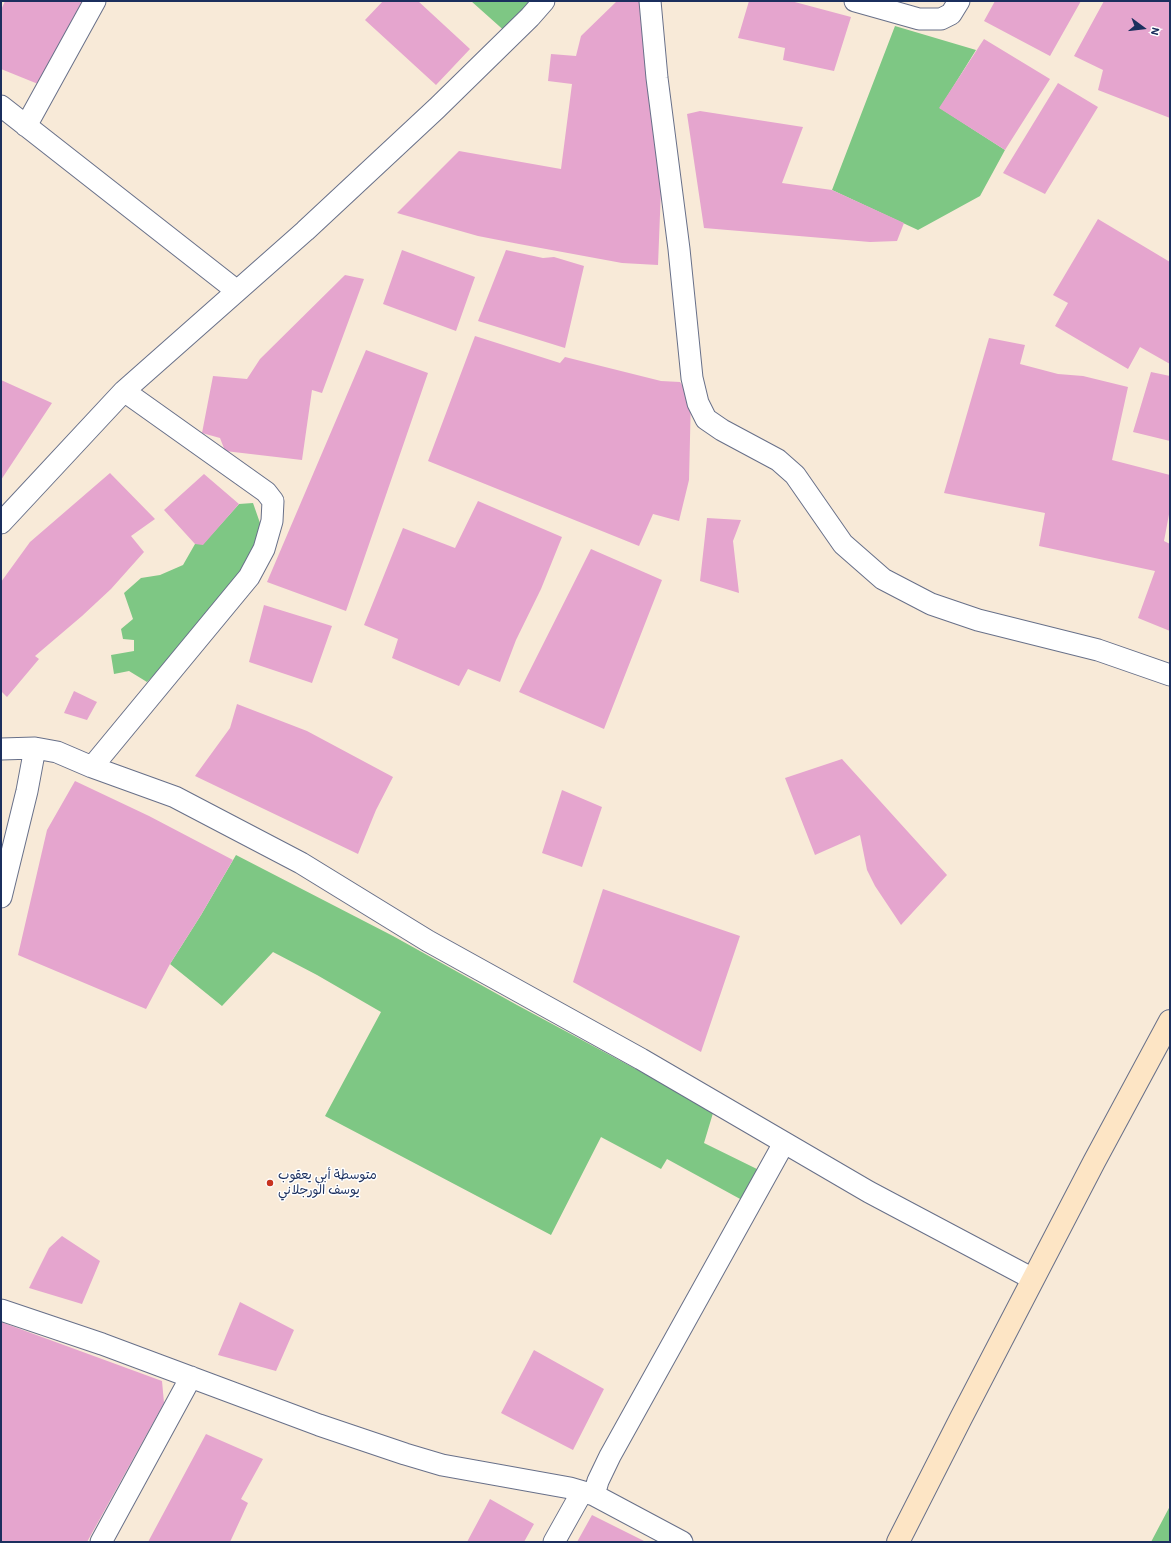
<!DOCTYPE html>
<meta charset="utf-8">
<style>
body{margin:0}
#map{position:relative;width:1171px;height:1543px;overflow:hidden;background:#f8ead8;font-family:Itim,sans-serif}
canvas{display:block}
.frame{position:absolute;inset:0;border:2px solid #1b2f5e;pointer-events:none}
.north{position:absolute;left:1123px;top:8px;width:40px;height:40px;-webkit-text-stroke:3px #fff;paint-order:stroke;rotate:105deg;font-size:11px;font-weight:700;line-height:16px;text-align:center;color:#1b2f5e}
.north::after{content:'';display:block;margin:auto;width:14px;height:18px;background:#1b2f5e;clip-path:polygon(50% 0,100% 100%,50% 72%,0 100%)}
</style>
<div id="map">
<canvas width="1171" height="1543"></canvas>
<div class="frame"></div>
<div class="north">N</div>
</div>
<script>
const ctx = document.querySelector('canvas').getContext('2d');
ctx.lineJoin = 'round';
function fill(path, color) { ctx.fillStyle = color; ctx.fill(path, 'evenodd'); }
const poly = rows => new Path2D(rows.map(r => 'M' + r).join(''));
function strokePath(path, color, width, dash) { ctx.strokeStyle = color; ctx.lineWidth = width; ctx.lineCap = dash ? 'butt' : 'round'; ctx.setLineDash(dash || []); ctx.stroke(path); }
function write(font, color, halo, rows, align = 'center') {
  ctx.font = font + ' Itim,"Playpen Sans Arabic",sans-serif'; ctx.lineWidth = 3; ctx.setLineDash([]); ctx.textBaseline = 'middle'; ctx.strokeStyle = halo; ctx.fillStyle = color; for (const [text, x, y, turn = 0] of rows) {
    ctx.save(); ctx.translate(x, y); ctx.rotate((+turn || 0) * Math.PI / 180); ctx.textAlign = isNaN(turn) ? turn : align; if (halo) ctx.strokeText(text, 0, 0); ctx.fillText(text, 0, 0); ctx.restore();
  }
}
const green = poly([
 [471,1,534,1,508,34],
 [895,26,976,50,940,108,1005,150,980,196,918,230,832,190],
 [253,503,267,543,179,650,147,682,129,671,114,674,111,655,134,651,134,640,123,639,121,629,133,619,124,593,141,578,160,575,183,565,195,544,203,544,239,504],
 [236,855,393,936,517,1005,671,1088,713,1113,704,1143,761,1171,742,1200,667,1159,661,1169,601,1137,551,1235,325,1116,381,1012,317,975,273,952,222,1006,170,964,201,915],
 [1170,1506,1170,1542,1151,1542]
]);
const building = poly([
 [5,1,84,1,43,86,1,69,1,10],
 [383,1,418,1,470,49,436,85,365,20],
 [617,1,642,1,661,189,658,265,622,263,519,244,478,236,397,213,459,151,561,169,572,84,548,81,551,54,576,56,581,36],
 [749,1,791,1,851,17,834,71,783,60,785,48,738,38],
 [995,1,1081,1,1050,56,984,21],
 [1104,1,1170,1,1170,118,1098,90,1103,70,1074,56],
 [984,39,1050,79,1005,150,939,108],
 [1058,83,1098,107,1045,194,1003,173],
 [700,111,803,127,782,183,832,190,904,223,897,241,870,242,704,228,687,114],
 [1098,219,1170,262,1170,364,1140,347,1128,369,1055,326,1068,303,1053,295],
 [402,250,475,277,456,331,383,304],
 [506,250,543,258,554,257,584,266,565,348,478,321],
 [345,275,364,279,322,393,312,390,302,460,225,451,220,438,202,433,213,376,247,379,260,359],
 [475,336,560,363,565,357,661,381,680,382,691,397,689,480,679,521,653,514,639,546,428,461],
 [989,338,1025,345,1020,364,1058,374,1083,376,1128,387,1112,460,1170,475,1170,509,1164,541,1170,544,1170,631,1138,618,1155,571,1039,546,1045,513,944,493],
 [366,350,428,373,346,611,267,582],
 [1151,372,1170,376,1170,441,1133,432],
 [1,380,52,403,1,480],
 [110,473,155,519,131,536,144,552,111,589,82,616,35,656,39,659,7,697,1,691,1,582,30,542],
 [204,474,239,504,203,545,195,544,164,510],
 [478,501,562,537,541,589,516,640,500,682,468,669,459,686,392,658,398,639,364,625,403,528,455,548],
 [707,518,741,520,733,541,739,593,700,581],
 [591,549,662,580,604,729,519,692],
 [264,605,332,626,312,683,249,662],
 [74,691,97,702,87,720,64,713],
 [237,704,307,731,393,777,376,810,358,854,195,776,230,728],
 [842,759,947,875,901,925,875,886,867,870,860,835,815,855,785,778],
 [75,781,149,816,233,860,201,915,170,964,146,1009,18,955,47,830],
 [562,790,602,807,582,867,542,853],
 [603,889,740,936,701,1052,573,982],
 [62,1236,100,1261,82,1304,29,1288,49,1248],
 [240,1302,294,1330,276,1371,218,1355],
 [1,1322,162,1381,164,1403,87,1542,1,1542],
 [534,1350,604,1389,573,1450,501,1413],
 [206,1434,263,1459,241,1499,248,1503,230,1542,148,1542],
 [490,1499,534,1524,524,1542,467,1542],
 [592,1515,646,1542,577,1542]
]);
const street = poly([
 [650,1,657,78,679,249,692,378,698,403,706,419,722,430,778,460,795,475,843,544,883,579,931,604,978,620,1098,650,1170,675],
 [855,1,919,19,941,19,951,14,959,1],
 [1,106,237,291],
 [26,126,95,1],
 [1,523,124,391,305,231,437,108,530,17,544,1],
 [1,749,35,748,57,752,92,767,175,797,301,863,428,941,641,1059,869,1192,1033,1279],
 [92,767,249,577,264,549,272,521,273,501,266,492,124,391],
 [1,897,27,791,35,748],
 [1,1310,102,1344,319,1425,405,1454,442,1465,570,1488,594,1495,682,1542],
 [594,1495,598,1481,610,1456,784,1143],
 [101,1542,191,1377],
 [554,1542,582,1492]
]);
const secondary = poly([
 [898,1542,961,1418,1094,1162,1170,1021]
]);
const markers = [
 [270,1183,4,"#c8321e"]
];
const poiNames = [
 ["متوسطة أبي يعقوب",278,1176],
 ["يوسف الورجلاني",278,1191]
];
fill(green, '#7ec784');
fill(building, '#e5a5ce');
strokePath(street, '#687089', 23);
strokePath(secondary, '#687089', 24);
strokePath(street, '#fff', 21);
strokePath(secondary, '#fde5c5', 22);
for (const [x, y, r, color] of markers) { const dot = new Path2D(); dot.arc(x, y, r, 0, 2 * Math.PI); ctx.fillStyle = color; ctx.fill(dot); strokePath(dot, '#fff', 1.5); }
write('13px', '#1b2f5e', '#fff', poiNames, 'left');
</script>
